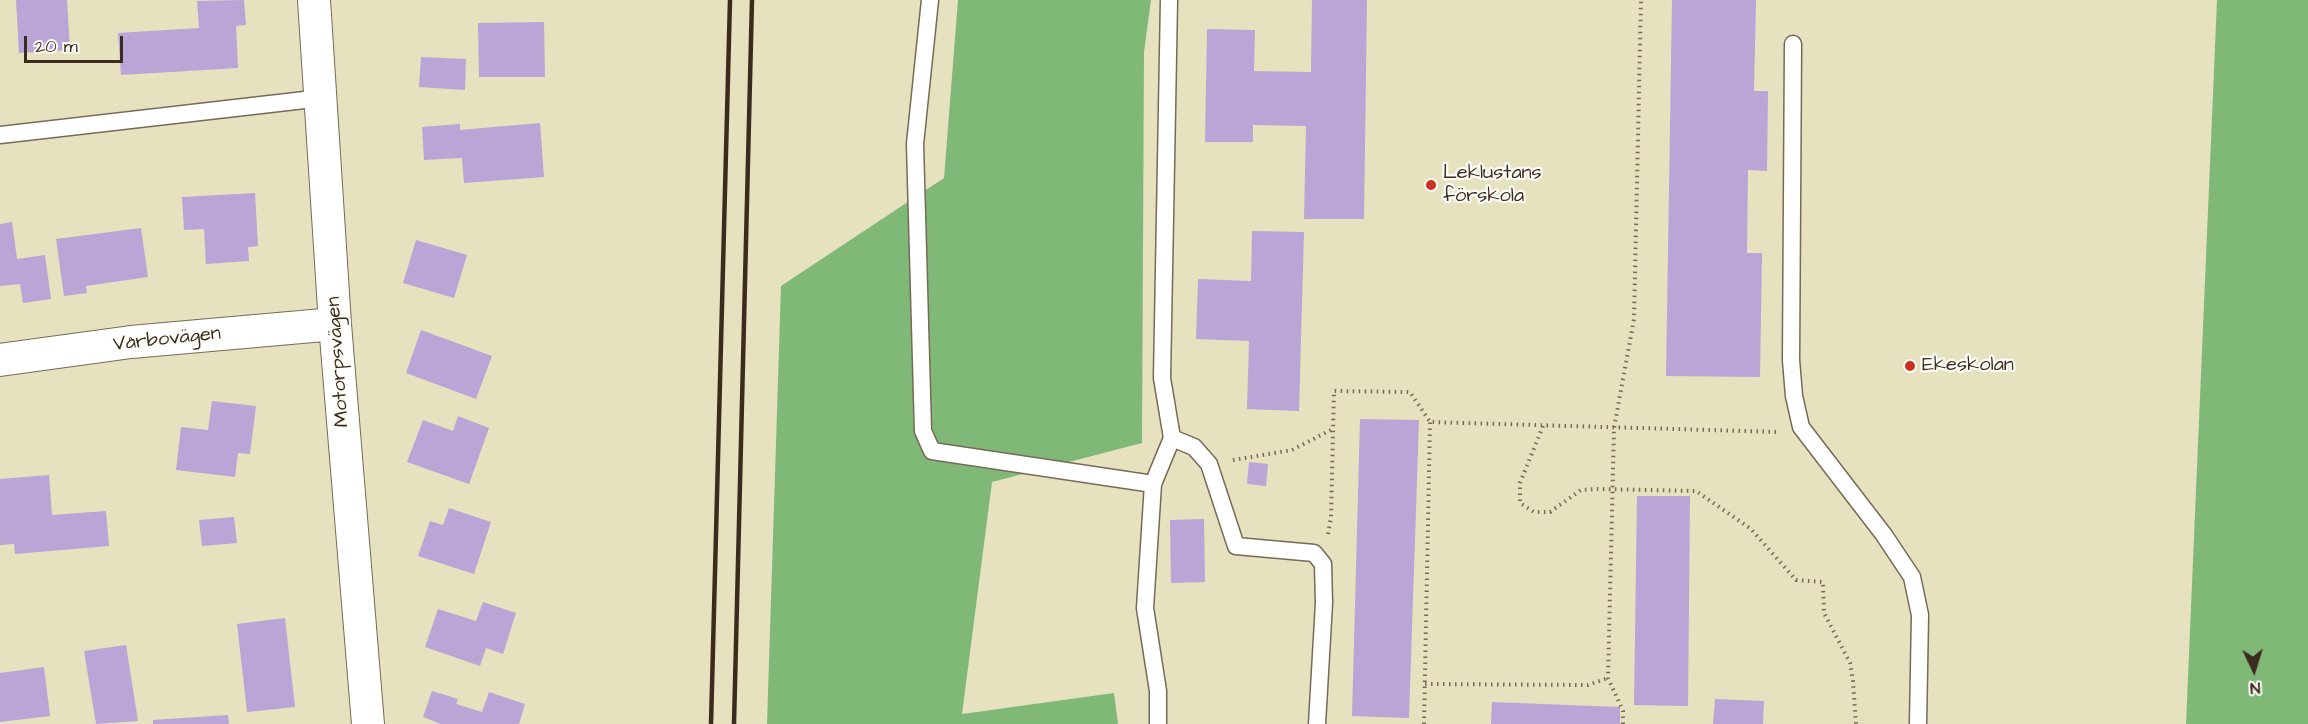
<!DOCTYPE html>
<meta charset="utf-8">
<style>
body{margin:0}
#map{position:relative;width:2308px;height:724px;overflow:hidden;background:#e6e1be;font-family:"Architects Daughter",sans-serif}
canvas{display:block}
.north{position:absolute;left:2224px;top:640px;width:60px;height:60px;-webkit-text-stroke:4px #fdfcf7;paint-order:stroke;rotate:176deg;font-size:16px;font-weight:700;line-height:24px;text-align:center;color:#3b2a1e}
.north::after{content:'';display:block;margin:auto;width:21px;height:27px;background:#3b2a1e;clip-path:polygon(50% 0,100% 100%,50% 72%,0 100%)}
.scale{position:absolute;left:24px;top:36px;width:99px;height:27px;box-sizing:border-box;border:3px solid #3b2a1e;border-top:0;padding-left:8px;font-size:18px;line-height:21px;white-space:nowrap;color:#3b2a1e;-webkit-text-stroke:4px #fdfcf7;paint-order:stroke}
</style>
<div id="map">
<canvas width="2308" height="724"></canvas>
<div class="north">N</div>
<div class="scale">20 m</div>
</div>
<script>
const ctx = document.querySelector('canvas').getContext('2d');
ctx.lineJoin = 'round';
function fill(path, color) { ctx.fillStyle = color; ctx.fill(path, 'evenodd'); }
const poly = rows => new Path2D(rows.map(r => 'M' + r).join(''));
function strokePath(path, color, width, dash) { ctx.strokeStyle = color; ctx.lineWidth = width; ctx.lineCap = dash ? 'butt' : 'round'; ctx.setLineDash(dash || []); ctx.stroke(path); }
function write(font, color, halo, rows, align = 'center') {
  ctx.font = font + ' "Architects Daughter",sans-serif'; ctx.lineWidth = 4.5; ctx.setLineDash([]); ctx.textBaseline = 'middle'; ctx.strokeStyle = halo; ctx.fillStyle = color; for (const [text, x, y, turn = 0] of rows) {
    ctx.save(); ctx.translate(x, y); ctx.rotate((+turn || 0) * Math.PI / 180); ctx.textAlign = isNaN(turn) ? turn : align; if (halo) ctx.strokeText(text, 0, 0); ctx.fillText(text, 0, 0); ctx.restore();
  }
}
const forest = poly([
 [958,0,1151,0,1144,52,1142,443,992,482,962,714,1114,693,1118,724,767,724,781,286,944,178],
 [2217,0,2308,0,2308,724,2186,724]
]);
const building = poly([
 [16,0,67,0,70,50,19,53],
 [244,0,246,25,236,26,238,68,121,75,118,33,199,28,197,1],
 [1312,0,1367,0,1364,219,1304,219,1306,126,1253,125,1253,142,1205,142,1207,29,1255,30,1254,71,1311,72],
 [1672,0,1756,0,1754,91,1768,91,1767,171,1748,170,1747,253,1762,253,1760,377,1666,376],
 [544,22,545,77,479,77,478,23],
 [421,57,466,59,465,90,419,87],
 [540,123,544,177,464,183,462,158,424,160,422,127,460,124,460,130],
 [255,193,258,246,248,247,249,261,206,264,204,229,184,230,182,197],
 [12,222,17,259,45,255,51,299,23,303,20,284,0,286,0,224],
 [141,228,148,277,86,286,87,293,64,296,56,239],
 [1252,231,1304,232,1299,411,1247,409,1249,341,1196,339,1198,279,1251,281],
 [416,240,467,255,454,298,403,283],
 [421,330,492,356,476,399,406,373],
 [212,401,256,406,250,454,238,453,235,477,176,470,181,427,208,430],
 [458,416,489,428,469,484,407,462,423,420,453,431],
 [1360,419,1419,420,1409,718,1352,716],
 [1249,462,1268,464,1266,486,1247,484],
 [49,475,52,515,106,511,109,546,15,554,14,544,0,545,0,479],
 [1637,496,1690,496,1688,706,1634,705],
 [449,508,491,522,474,574,418,556,430,521,443,525],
 [234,517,237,543,202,546,199,520],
 [1204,519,1205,582,1171,583,1170,520],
 [483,602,516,613,503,654,486,648,480,666,425,647,438,609,476,621],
 [285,618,295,707,247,712,237,624],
 [126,645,138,721,96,724,84,651],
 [44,667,50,716,0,722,0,673],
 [432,691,458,699,456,704,482,712,489,692,525,704,519,724,441,724,423,717],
 [1715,699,1764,701,1763,724,1713,724],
 [1492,702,1620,707,1620,724,1491,724],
 [228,715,229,724,153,724,153,720]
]);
const path = poly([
 [1543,426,1520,483,1520,503,1534,512,1550,512,1581,490,1598,489,1696,491,1751,529,1796,580,1823,582,1824,613,1850,663,1853,681,1856,724],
 [1233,460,1292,450,1333,429],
 [1328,534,1331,517,1334,391,1410,392,1430,422,1779,432],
 [1425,684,1588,685,1608,678],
 [1424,724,1430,422],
 [1623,724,1623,711,1608,678,1614,428,1634,319,1641,0]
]);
const lane = poly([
 [930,0,915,144,923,431,932,451,1153,484],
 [1793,44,1791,360,1794,396,1801,427,1884,535,1912,577,1920,615,1918,724],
 [0,135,322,98],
 [1172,438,1194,447,1209,464,1236,546,1314,553,1323,564,1324,603,1317,724],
 [1158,724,1158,691,1145,608,1153,484,1172,438,1162,378,1169,0]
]);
const street = poly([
 [314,0,335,324,368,724],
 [0,360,131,342,335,324]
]);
const rail = poly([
 [711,724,730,0],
 [734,724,752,0]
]);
const markers = [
 [1431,185,6,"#c8321e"],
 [1910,366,6,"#c8321e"]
];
const poiNames = [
 ["Leklustans",1443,174],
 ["förskola",1443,197],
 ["Ekeskolan",1922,366]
];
const streetNames = [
 ["Vårbovägen",167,340,-6],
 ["Motorpsvägen",339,362,-94]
];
fill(forest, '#80b977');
fill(building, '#b9a5d6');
strokePath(lane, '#776a56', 19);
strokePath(street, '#776a56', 34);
strokePath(path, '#776a56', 4, [1.5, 4.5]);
strokePath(lane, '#fff', 16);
strokePath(street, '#fff', 32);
strokePath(rail, '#3b2a1e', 4.5);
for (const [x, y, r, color] of markers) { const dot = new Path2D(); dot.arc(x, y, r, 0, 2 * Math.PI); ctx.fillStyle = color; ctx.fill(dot); strokePath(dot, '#fdfcf7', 2); }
write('20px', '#3b2a1e', '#fdfcf7', poiNames, 'left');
write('20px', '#3b2a1e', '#fdfcf7', streetNames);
</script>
